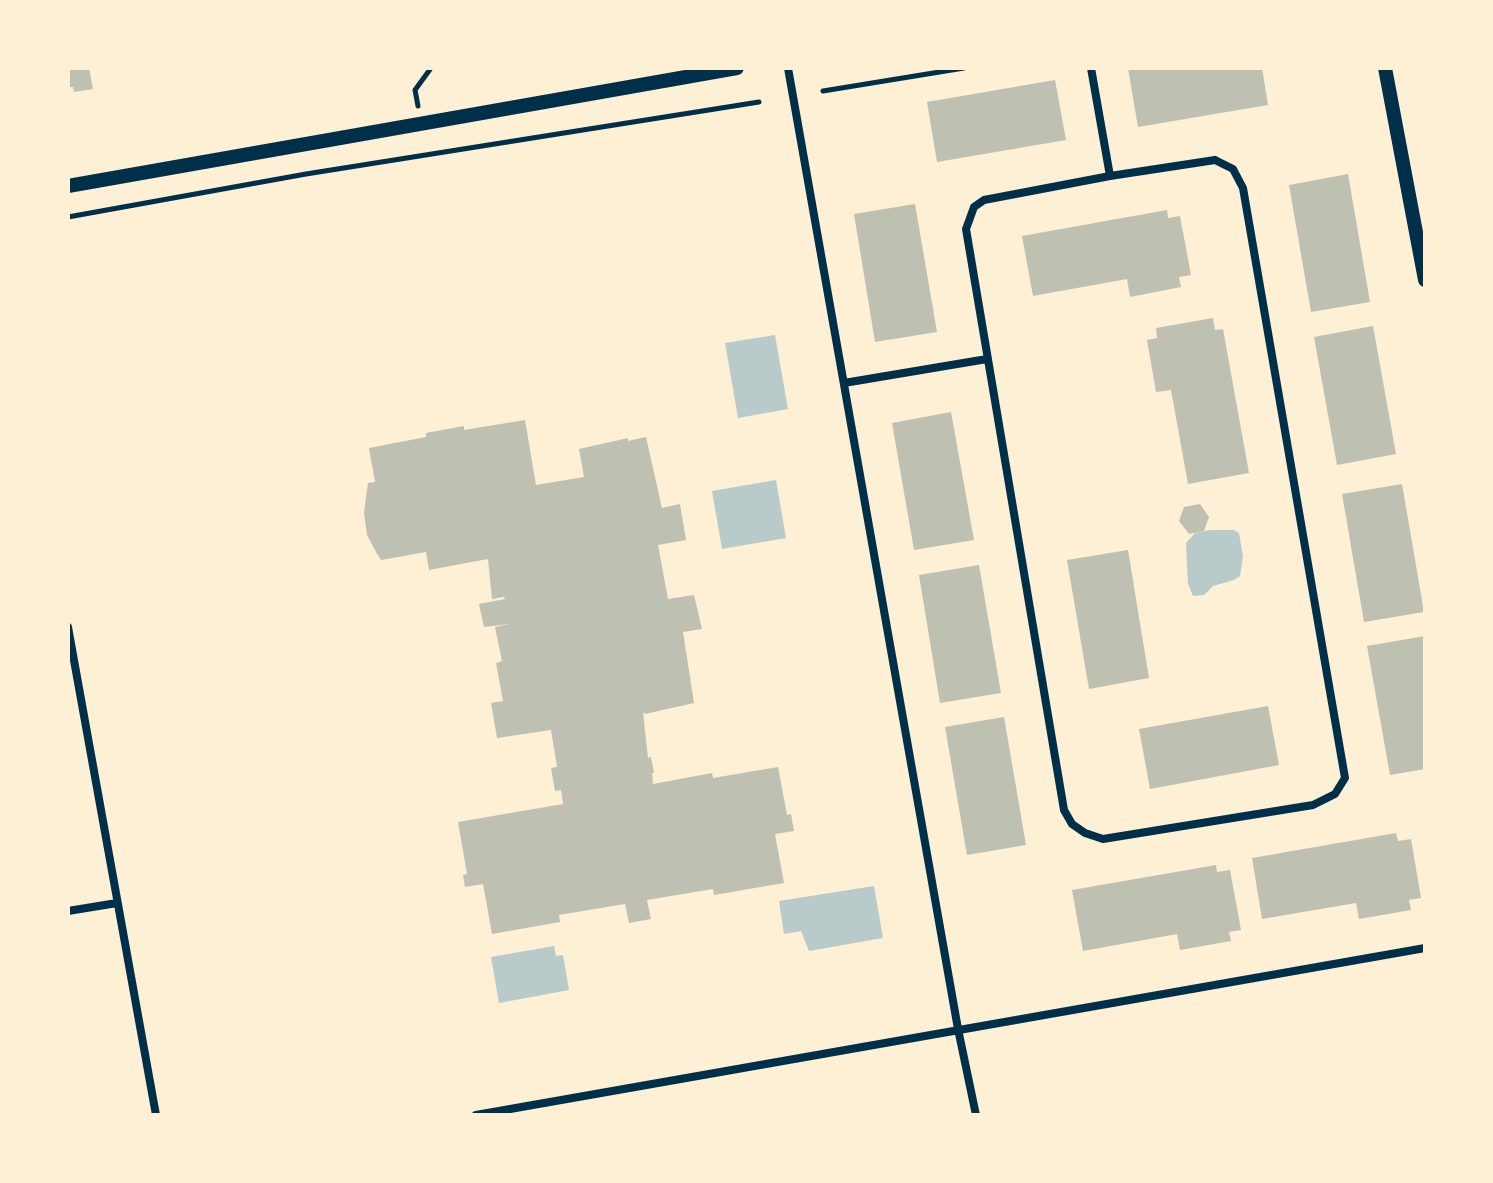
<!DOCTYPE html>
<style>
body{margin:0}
#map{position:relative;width:1493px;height:1183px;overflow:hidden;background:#fdf0d5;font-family:Mulish,sans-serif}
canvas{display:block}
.frame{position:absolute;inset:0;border:70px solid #fdf0d5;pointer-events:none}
</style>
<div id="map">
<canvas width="1493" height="1183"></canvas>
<div class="frame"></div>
</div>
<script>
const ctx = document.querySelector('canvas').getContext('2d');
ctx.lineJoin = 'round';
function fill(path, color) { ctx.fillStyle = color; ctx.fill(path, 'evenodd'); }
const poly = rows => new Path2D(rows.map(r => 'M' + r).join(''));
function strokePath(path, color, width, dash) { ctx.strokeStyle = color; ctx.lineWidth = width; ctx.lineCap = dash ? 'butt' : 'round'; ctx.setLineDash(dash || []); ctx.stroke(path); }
const green = poly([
 [775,335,788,409,738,418,725,343],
 [776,480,786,538,722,549,712,491],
 [1210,530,1234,530,1239,533,1243,556,1240,576,1234,580,1213,586,1204,595,1193,596,1188,584,1186,543,1195,533],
 [874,886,883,938,809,951,801,931,784,934,779,901],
 [554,946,556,956,563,955,569,990,499,1003,491,957]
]);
const building = poly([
 [68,68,89,68,93,89,74,92,73,87,68,87],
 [1128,68,1262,68,1268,105,1138,127],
 [1055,80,1066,140,937,162,927,102],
 [1348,174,1370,302,1311,312,1289,185],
 [915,204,937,332,875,342,854,214],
 [1167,210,1168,218,1180,216,1191,275,1179,277,1181,287,1130,297,1127,279,1033,296,1022,236],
 [1213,318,1215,330,1223,329,1249,473,1188,484,1171,390,1156,392,1147,340,1157,338,1156,328],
 [1373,326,1396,454,1337,465,1314,337],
 [951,412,974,540,914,550,892,423],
 [525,420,536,485,584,477,579,449,628,438,628,441,646,437,662,508,680,504,686,540,658,545,668,599,694,595,702,629,683,632,694,703,645,714,643,712,648,758,651,757,654,773,652,773,653,784,712,773,713,778,778,767,787,815,791,814,794,831,775,834,784,883,714,895,713,889,647,900,651,919,629,923,625,904,559,915,560,922,492,934,483,884,465,887,463,875,467,874,458,822,563,804,561,790,555,791,551,768,557,767,551,730,497,738,491,703,503,701,496,663,502,661,495,627,509,624,484,627,479,604,505,599,504,597,492,599,488,559,429,570,426,552,381,560,376,552,367,535,364,513,368,483,375,482,369,448,426,437,426,433,464,426,464,430],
 [1402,484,1424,612,1364,622,1342,494],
 [1200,504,1209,517,1204,531,1189,534,1179,521,1184,507],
 [1128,550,1149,678,1089,689,1067,560],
 [979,565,1001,693,940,703,919,575],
 [1425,636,1425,769,1390,775,1367,646],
 [1268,706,1279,765,1150,789,1139,729],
 [1004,717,1026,845,967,855,945,727],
 [1396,833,1398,841,1411,839,1421,898,1409,900,1411,910,1359,919,1356,903,1262,919,1252,858],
 [1216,865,1217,872,1230,870,1241,930,1229,932,1231,941,1180,950,1177,934,1083,951,1072,890]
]);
const path = poly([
 [823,91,964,68],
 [418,106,415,90,431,68],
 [68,217,306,174,759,102]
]);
const minor = poly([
 [788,68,958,1029,976,1115],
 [1091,68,1110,176],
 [1215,160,1233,169,1243,188,1345,778,1335,794,1313,805,1103,839,1085,833,1072,824,1064,810,966,229,974,207,984,200,1110,176,1215,160],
 [844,383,987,359],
 [68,627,156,1115],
 [68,911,117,903],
 [476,1115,1425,948]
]);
const tertiary = poly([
 [1385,68,1425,280],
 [68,186,737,68]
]);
fill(green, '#b9caca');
fill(building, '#bec0b2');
strokePath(path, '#003049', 5);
strokePath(minor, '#003049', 8);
strokePath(tertiary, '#003049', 14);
</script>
